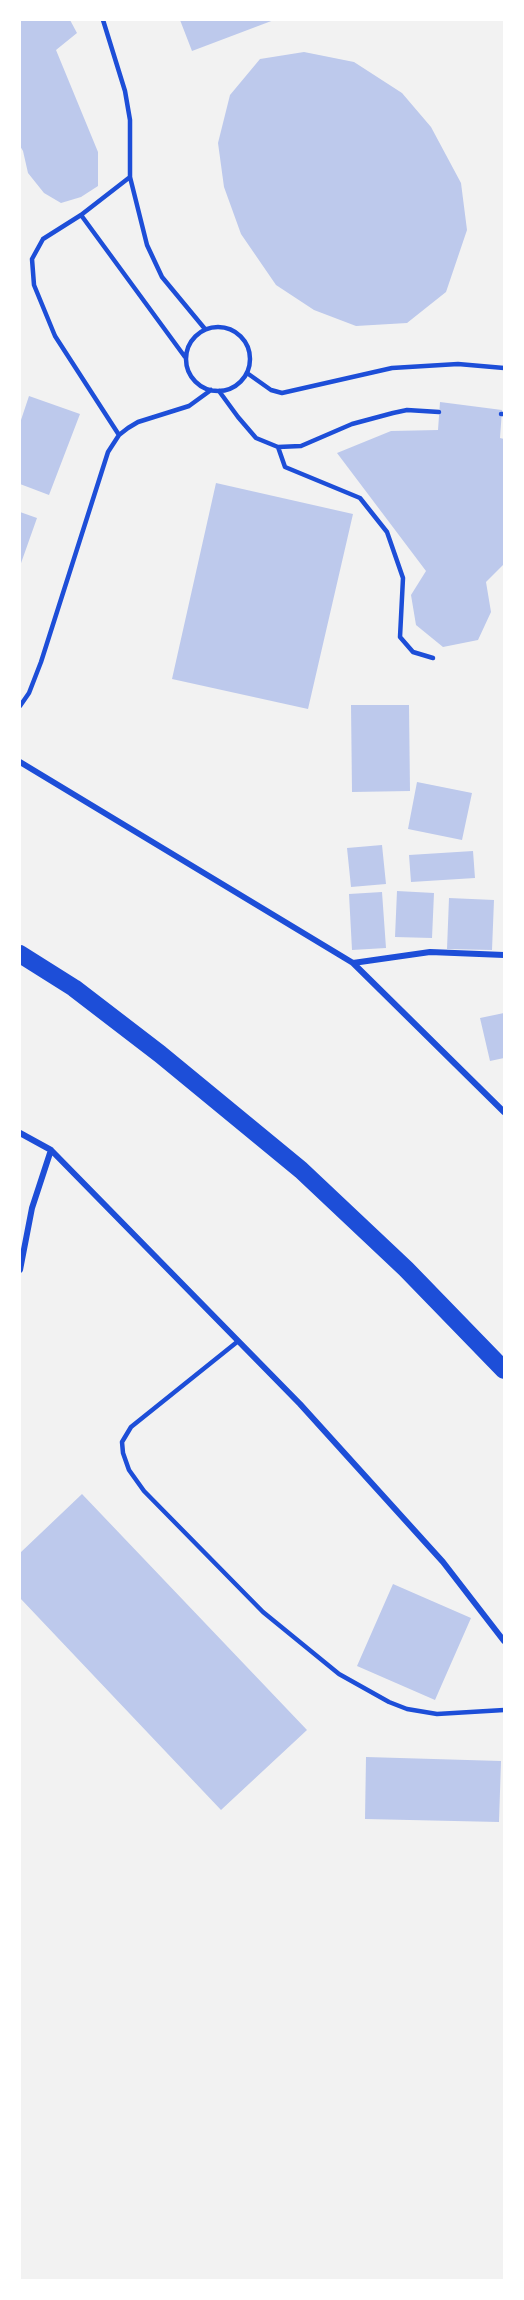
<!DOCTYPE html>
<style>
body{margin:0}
#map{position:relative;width:524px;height:2300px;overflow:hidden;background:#f2f2f2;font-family:Roboto,sans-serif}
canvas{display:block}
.frame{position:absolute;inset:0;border:21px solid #fff;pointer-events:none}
</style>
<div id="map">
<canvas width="524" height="2300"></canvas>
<div class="frame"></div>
</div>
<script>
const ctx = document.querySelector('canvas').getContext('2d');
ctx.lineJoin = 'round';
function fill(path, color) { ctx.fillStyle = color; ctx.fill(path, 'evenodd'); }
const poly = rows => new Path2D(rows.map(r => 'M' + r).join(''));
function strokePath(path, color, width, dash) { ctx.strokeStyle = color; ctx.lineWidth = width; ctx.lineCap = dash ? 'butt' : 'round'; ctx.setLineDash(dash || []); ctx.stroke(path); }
const building = poly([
 [20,20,70,20,77,33,56,50,98,152,98,186,81,197,61,203,44,193,28,173,23,151,20,146],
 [180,20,274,20,192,51],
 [304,52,354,62,402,93,431,127,461,183,467,230,446,292,407,323,356,326,314,310,276,285,241,234,224,187,218,143,230,95,260,59],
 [29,396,80,414,49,495,20,484,20,423],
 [440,402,502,410,500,438,504,439,504,564,486,582,491,612,478,640,443,647,416,625,411,595,426,571,337,453,391,431,438,430],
 [216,483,353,514,308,709,172,679],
 [20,512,37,518,20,566],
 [351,705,409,705,410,791,352,792],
 [417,782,472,793,462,840,408,829],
 [382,845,386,884,351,887,347,848],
 [473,851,475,878,411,882,409,855],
 [397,891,434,893,432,938,395,937],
 [382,892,386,948,352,950,349,894],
 [449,898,494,900,492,950,447,949],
 [504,1013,504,1058,490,1061,480,1018],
 [82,1494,307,1730,221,1810,20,1598,20,1553],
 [393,1584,471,1618,435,1700,357,1666],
 [366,1757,501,1761,499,1822,365,1819]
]);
const service = poly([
 [103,20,125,91,130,120,130,177,147,245,162,277,205,329],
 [81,215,185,357],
 '186 359a32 32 0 1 1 64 0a32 32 0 1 1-64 0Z',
 [247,373,271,390,282,393,392,368,458,364,504,368],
 [219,391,238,417,256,438,278,447,301,446,352,424,393,413,407,410,439,412],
 [501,414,504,414],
 [119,435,55,336,34,285,32,259,43,239,81,215,130,177],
 [278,447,285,467,360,498,387,532,403,578,400,637,413,652,433,658],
 [20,706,29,693,41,662,108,452,119,435,128,428,138,422,189,406,211,390],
 [237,1342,131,1427,122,1442,123,1453,129,1470,144,1491,263,1612,339,1674,389,1702,407,1709,437,1714,504,1710]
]);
const minor = poly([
 [20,762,353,963,504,1112],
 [353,963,430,952,504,955],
 [20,1133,51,1150,300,1404,443,1562,504,1641],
 [20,1270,32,1208,51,1150]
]);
const motorway = poly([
 [20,954,74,988,160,1054,301,1170,406,1269,504,1370]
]);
fill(building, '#bdc9ec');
strokePath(service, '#1d4ed8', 4.5);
strokePath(minor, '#1d4ed8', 6);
strokePath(motorway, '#1d4ed8', 18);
</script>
